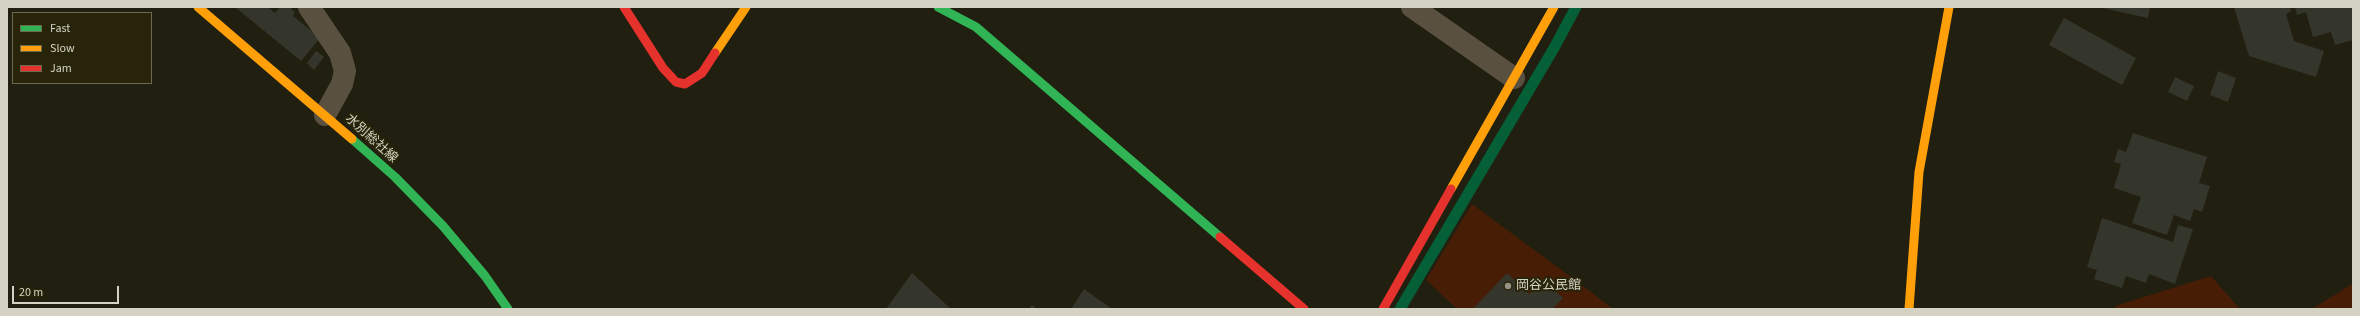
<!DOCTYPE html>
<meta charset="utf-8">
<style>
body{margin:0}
#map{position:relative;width:2360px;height:316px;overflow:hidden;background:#211f10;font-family:"Source Sans 3",sans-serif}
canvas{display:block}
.frame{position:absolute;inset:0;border:8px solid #d4d2c3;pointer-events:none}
.legend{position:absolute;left:12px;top:12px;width:140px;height:72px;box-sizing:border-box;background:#282409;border:1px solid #6d6a53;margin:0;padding:5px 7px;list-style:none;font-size:12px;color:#d4d2c3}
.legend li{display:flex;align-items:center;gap:8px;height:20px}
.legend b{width:20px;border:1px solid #6d6a53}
.scale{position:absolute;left:12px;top:286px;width:107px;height:18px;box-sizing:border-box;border:2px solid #d4d2c3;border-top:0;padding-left:5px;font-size:12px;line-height:14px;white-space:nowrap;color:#d4d2c3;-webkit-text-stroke:3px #282409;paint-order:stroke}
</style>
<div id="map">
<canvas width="2360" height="316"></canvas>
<div class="frame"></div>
<ul class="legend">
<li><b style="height:5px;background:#30b455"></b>Fast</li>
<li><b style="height:5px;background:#ff9f0a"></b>Slow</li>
<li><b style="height:5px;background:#e5322d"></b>Jam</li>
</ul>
<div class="scale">20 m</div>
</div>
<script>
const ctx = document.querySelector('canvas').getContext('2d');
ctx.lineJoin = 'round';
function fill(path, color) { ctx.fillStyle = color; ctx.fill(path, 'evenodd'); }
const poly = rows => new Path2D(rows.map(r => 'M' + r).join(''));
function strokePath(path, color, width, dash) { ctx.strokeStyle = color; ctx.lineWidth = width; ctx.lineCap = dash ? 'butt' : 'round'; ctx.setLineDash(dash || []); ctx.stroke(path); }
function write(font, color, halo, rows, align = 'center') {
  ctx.font = font + ' "Source Sans 3","Noto Sans JP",sans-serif'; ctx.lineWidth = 4; ctx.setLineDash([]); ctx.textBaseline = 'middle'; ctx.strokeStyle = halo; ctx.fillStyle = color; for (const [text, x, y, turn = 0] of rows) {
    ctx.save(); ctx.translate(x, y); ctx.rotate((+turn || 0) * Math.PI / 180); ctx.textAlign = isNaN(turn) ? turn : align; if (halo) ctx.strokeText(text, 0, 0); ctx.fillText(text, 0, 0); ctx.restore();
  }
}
const green = poly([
 [1472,204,1579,283,1613,309,1457,309,1426,280],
 [2211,276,2240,309,2115,309,2115,306],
 [2352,284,2353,309,2312,309]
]);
const stream = poly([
 [1400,309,1554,48,1576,7]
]);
const building = poly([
 [235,7,268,7,275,13,280,7,289,7,295,12,293,16,320,38,301,61],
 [2098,7,2150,7,2148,18],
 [2234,7,2290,7,2291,11,2286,14,2294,41,2324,51,2316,77,2249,56],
 [2295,7,2353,7,2353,40,2335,45,2331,32,2313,37,2306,12,2297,15],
 [2064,18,2136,58,2122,85,2049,45],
 [316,51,324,57,314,70,307,63],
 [2218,71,2236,78,2228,102,2210,95],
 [2175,77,2194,86,2187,101,2168,92],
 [2133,133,2207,157,2199,183,2210,186,2202,212,2194,209,2190,221,2174,215,2167,235,2132,223,2141,197,2114,188,2121,164,2114,162,2118,149,2126,152],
 [2102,218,2173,242,2178,225,2193,229,2175,284,2149,274,2146,283,2126,276,2122,288,2094,279,2097,270,2087,267],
 [912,273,951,309,886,309],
 [1507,273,1529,294,1543,279,1563,298,1552,309,1473,309],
 [1084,289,1112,309,1071,309],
 [1032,305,1037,309,1029,309]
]);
const street = poly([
 [309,7,340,53,345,71,342,84,325,115],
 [1412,7,1514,78]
]);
const fast = poly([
 [938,7,976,27,1220,237],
 [352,139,395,177,443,226,485,276,508,309]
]);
const slow = poly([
 [198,7,352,139],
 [715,53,746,7],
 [1451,189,1554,7],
 [1909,309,1919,172,1949,7]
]);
const jam = poly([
 [624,7,663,68,676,82,685,84,702,73,715,53],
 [1220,237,1304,309],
 [1383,309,1451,189]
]);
const markers = [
 [1508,286,4,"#959384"]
];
const streetNames = [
 ["水別総社線",371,139,42]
];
const poiNames = [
 ["岡谷公民館",1516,286]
];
fill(green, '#471d06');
strokePath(stream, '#056038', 11);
fill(building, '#35362b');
strokePath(street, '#595040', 22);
strokePath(fast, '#30b455', 9);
strokePath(slow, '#ff9f0a', 9);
strokePath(jam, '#e5322d', 9);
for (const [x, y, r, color] of markers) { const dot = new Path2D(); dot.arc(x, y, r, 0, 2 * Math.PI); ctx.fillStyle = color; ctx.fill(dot); strokePath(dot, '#282409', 1.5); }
write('13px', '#d4d2c3', '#282409', streetNames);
write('13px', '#d4d2c3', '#282409', poiNames, 'left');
</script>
